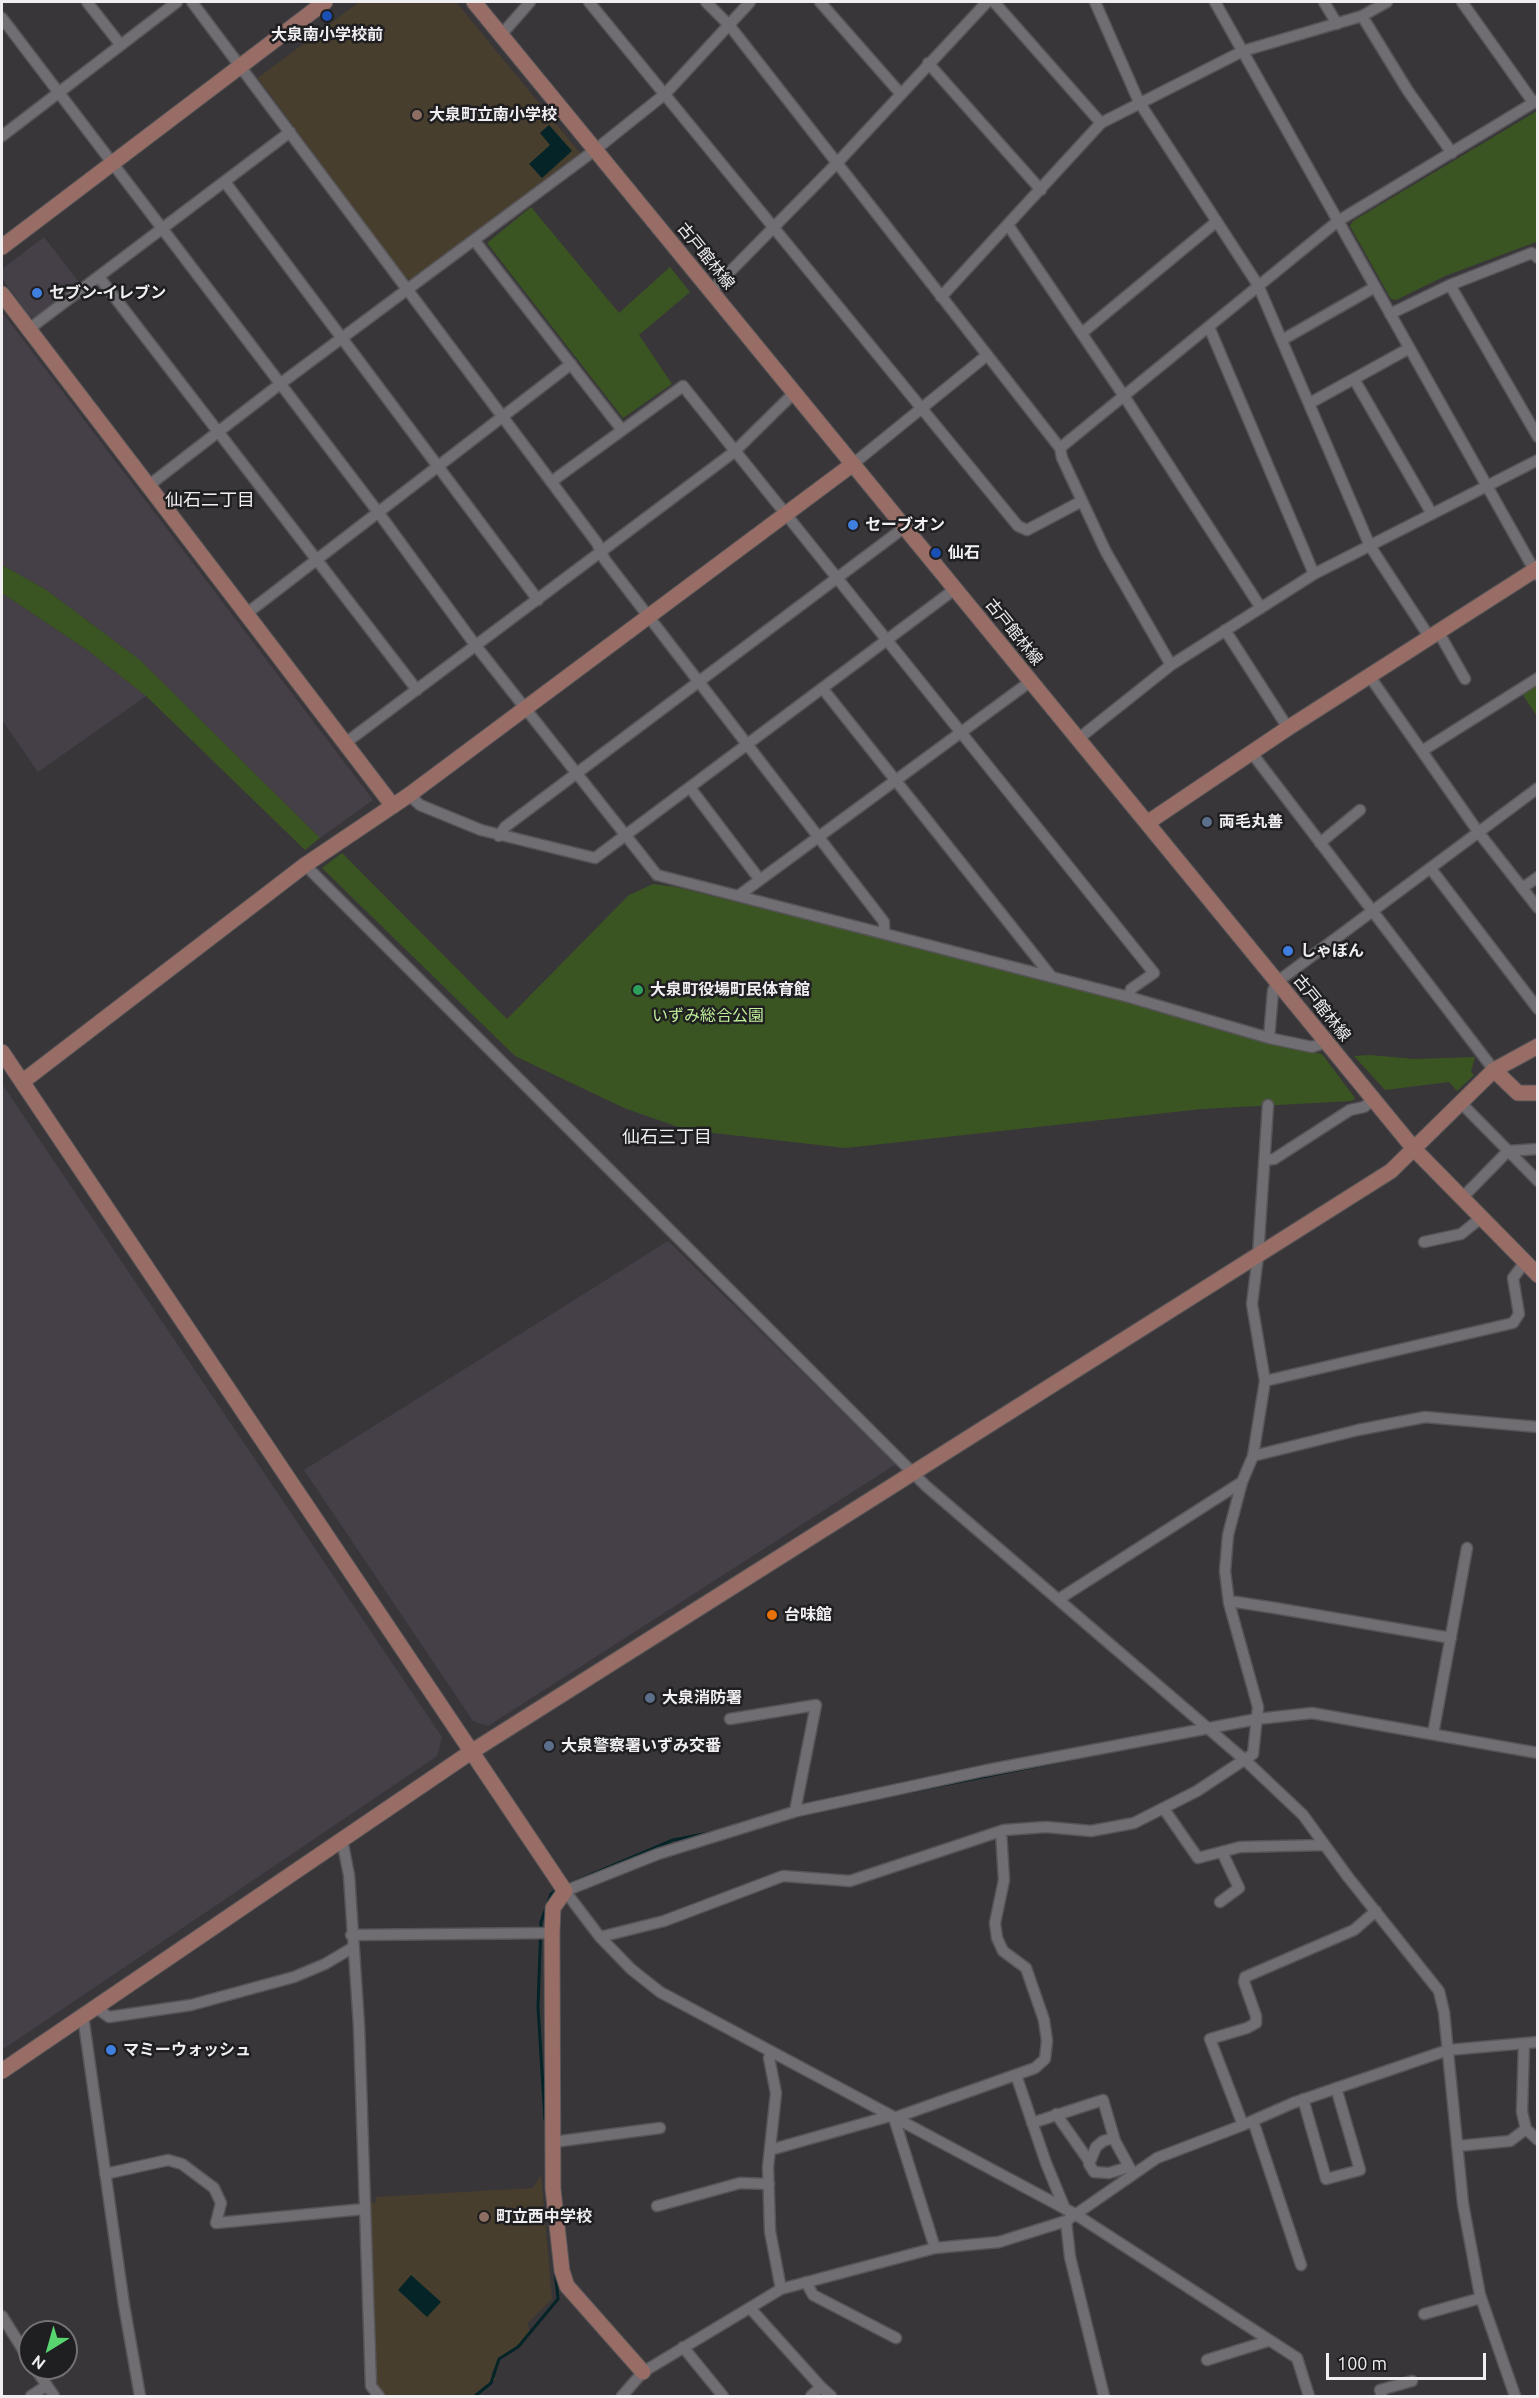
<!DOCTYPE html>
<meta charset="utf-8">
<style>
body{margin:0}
#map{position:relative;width:1539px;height:2398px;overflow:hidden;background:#39363a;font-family:Ubuntu,sans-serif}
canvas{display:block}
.frame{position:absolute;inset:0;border:3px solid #f0eef1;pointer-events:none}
.north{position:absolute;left:18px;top:2320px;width:60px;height:60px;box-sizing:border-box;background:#1f1e20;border:2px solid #737174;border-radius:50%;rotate:217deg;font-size:16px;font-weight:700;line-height:24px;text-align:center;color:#f0eef1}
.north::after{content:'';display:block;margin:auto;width:21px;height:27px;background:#59d56f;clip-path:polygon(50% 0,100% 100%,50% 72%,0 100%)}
.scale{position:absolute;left:1326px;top:2353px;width:160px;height:27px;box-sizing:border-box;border:3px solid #f0eef1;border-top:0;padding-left:8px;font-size:18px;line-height:21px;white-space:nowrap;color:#f0eef1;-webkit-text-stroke:4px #1f1e20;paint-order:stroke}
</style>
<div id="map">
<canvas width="1539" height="2398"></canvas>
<div class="frame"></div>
<div class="north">N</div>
<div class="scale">100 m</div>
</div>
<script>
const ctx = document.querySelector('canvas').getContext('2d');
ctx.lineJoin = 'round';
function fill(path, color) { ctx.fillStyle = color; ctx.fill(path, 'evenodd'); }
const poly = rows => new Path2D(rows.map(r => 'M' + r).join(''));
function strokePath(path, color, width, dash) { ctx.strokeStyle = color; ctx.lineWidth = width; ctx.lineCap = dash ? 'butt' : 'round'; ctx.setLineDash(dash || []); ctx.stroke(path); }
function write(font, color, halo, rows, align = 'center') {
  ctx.font = font + ' Ubuntu,"Noto Sans JP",sans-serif'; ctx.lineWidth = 5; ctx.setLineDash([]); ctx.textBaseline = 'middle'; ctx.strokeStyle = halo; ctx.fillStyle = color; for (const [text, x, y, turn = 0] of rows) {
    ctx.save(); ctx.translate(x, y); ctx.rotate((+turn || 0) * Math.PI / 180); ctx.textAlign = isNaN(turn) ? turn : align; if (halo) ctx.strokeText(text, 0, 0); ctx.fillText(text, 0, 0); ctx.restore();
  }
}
const built = poly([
 [44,237,81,285,35,318,29,316,2,278,2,269],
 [2,312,373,800,320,838,140,660,45,589,2,565],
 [2,593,90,652,146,696,38,772,2,720],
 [2,1084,442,1737,437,1756,2,2050],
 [668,1241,896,1464,488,1726,473,1721,304,1470]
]);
const education = poly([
 [359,2,456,2,580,153,412,279,405,278,258,78],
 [541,2175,552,2299,528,2323,530,2336,501,2357,491,2373,496,2379,474,2396,386,2396,374,2382,368,2199,375,2204,376,2197,533,2188]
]);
const green = poly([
 [1537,111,1537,244,1536,242,1445,276,1396,300,1391,299,1350,226,1353,221],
 [531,207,619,313,670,267,690,292,639,335,672,384,623,418,487,243],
 [2,565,45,589,140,660,320,838,305,850,146,696,90,652,2,593],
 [1537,685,1537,716,1523,695],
 [342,853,507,1019,629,895,653,884,676,887,1114,996,1268,1042,1322,1054,1355,1098,1352,1101,1202,1109,845,1148,687,1130,624,1108,515,1056,322,868],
 [1370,1055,1414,1059,1475,1057,1471,1072,1474,1075,1457,1091,1449,1082,1385,1090,1354,1056]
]);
const water = poly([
 [549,125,572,151,542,178,529,164,550,145,540,133],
 [411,2275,441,2302,427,2317,398,2290]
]);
const stream = poly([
 [913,1791,1077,1758],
 [567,1885,673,1840,709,1833],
 [545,2120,538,2007,541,1922,551,1894,558,1889],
 [475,2396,491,2383,499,2359,518,2347,558,2299,555,2270]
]);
const street = poly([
 [87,2,120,44],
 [192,2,502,416,597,543,605,560,884,922,884,933],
 [589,2,1018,526,1027,530,1082,501],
 [706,2,729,25,1060,448,1062,458,1106,552,1171,665],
 [820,2,900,93],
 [994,2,1101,123],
 [1095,2,1139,102,1258,285,1370,546,1430,638],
 [1215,2,1537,575],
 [1324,2,1337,24],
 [1462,2,1533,102],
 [1362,16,1408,91,1452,153],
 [2,18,378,512,476,646,657,875,1129,997,1269,1038,1312,1047,1327,1042],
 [501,35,530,2],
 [928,63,1041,190],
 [2,136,177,2],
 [225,182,538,600],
 [1008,225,1124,396,1261,608],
 [474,240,622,430],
 [99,277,417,690],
 [1450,285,1538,437],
 [711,291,837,163,987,2],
 [941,297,1101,123,1243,51,1362,16,1387,2],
 [1390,314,1450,285,1532,253,1538,258],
 [1209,327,1314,574],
 [29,329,290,132],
 [1082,333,1216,222],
 [1282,340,1375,287],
 [1354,379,1432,514],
 [1310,403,1408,349],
 [1060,448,1338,221,1538,100],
 [853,464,986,356],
 [551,482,683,386,1154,973,1131,989,1129,997],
 [148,486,284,381,595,150,665,94,750,2],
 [246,614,571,364],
 [1225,630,1288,728],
 [1439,633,1465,679],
 [1370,677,1479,833,1538,908],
 [823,689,1051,976],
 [1078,739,1171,665,1314,574,1538,460],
 [344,744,734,452,794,393],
 [1422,751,1538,678],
 [1251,752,1494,1070],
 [691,789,760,880],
 [409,795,420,805,481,830,595,858,955,589],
 [499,836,505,827,905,527],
 [1320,843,1360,810],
 [305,865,926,1486,1246,1761,1303,1815,1348,1877,1439,1991,1444,2012,1463,2204,1480,2295,1515,2396],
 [1431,869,1538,1009],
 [1522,888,1538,877],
 [738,896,1031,681],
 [1269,1038,1273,991,1277,982,1538,788],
 [1462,1104,1538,1181],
 [1265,1160,1274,1159,1350,1110,1364,1107,1374,1099],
 [1462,1198,1508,1151,1538,1149],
 [1424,1242,1461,1234,1481,1218],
 [1265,1381,1513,1323,1519,1314,1513,1278,1525,1262],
 [1253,1456,1358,1430,1425,1417,1538,1427],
 [1059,1599,1242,1482],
 [1229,1603,1236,1602,1275,1608,1451,1638],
 [730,1719,816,1705,795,1811],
 [1433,1734,1467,1548],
 [1164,1809,1198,1858,1240,1847,1324,1845],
 [342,1840,349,1875,359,2026,371,2386,379,2396],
 [1220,1902,1239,1888,1222,1852],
 [351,1935,552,1933],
 [600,1937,664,1921,783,1876,850,1881,1004,1830,1046,1827,1091,1831,1134,1823,1197,1791,1253,1754,1258,1707,1229,1603,1225,1571,1228,1535,1242,1482,1253,1456,1265,1381,1252,1304,1258,1256,1268,1105],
 [95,2007,109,2017,191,2005,294,1977,325,1964,352,1948],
 [83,2016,124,2305,140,2396],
 [1524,2044,1522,2112,1526,2129,1538,2140],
 [771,2053,769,2058,776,2093,768,2167,770,2231,781,2289],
 [1016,2075,1046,2163,1065,2209],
 [1303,2099,1326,2179,1360,2170,1336,2088],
 [1056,2114,1089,2161],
 [1253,2121,1301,2265],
 [1032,2123,1103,2100,1115,2141,1133,2174],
 [1243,2125,1210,2039,1247,2028,1256,2023,1256,2016,1244,1982,1245,1977,1354,1930,1376,1911],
 [1114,2138,1103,2141,1096,2147,1089,2164,1094,2172,1109,2173,1129,2167],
 [553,2142,660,2128],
 [1457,2146,1510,2141,1526,2129],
 [770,2150,890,2116],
 [105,2174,168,2160,182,2164,214,2188,221,2203,216,2223,364,2209],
 [657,2206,740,2183,769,2184],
 [1066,2221,1070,2257,1104,2396],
 [935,2248,894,2118,1035,2068,1045,2059,1047,2041,1044,2020,1026,1968,1003,1951,997,1938,995,1923,1004,1880,1001,1831],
 [806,2282,813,2295,896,2338],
 [750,2308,821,2387,811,2396],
 [1424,2314,1481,2298],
 [2,2316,30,2361],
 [683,2347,723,2396],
 [1207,2360,1268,2341],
 [35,2368,54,2396],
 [821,2387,831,2396],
 [31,2396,46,2386],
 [622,2396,643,2372,781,2289,935,2248,999,2242,1066,2221,1157,2158,1243,2125,1293,2103,1448,2050,1538,2042],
 [1309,2396,1297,2358,1075,2214,660,1992,631,1969,600,1937,565,1891,658,1854,797,1811,987,1770,1257,1719,1312,1713,1538,1753],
 [1382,2396,1380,2390,1412,2381]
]);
const secondary = poly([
 [474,2,1415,1150,1538,1275],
 [2,247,325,2],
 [2,294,393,806],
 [1147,823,1288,728,1538,568],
 [2,1052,565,1891,553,1908,552,1933,553,2189,562,2271,567,2286,643,2372],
 [1494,1070,1518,1093,1538,1093],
 [22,1082,305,865,409,795,853,464],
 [2,2071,471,1752,1391,1171,1494,1070,1538,1046]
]);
const markers = [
 [327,16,6,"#1a4fb4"],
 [417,115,6,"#8d6e63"],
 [37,293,6,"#3f7fe0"],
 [853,525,6,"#3f7fe0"],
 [936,553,6,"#1a4fb4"],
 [1207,822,6,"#5c6f8a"],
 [1288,951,6,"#3f7fe0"],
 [638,990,6,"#2e9e5b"],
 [772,1615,6,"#e8710a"],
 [650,1698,6,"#5c6f8a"],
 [549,1746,6,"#5c6f8a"],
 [111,2050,6,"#3f7fe0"],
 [484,2217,6,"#8d6e63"]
];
const poiNames = [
 ["大泉南小学校前",327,35,"center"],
 ["大泉町立南小学校",429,115],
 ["セブン-イレブン",49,293],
 ["セーブオン",865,525],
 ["仙石",948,553],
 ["両毛丸善",1219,822],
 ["しゃぼん",1300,951],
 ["大泉町役場町民体育館",650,990],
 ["台味館",784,1615],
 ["大泉消防署",662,1698],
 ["大泉警察署いずみ交番",561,1746],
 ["マミーウォッシュ",123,2050],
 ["町立西中学校",496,2217]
];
const streetNames = [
 ["古戸館林線",706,256,51],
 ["古戸館林線",1014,632,51],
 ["古戸館林線",1322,1008,51]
];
const parkNames = [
 ["いずみ総合公園",708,1016]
];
const neighbourhoodNames = [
 ["仙石二丁目",210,500],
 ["仙石三丁目",667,1137]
];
fill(built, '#453f48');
fill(education, '#483e2d');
fill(green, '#3a5521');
fill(water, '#042427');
strokePath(stream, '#042427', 3);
strokePath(street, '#565457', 13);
strokePath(secondary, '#565457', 17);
strokePath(street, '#716e73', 10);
strokePath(secondary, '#986d65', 15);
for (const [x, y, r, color] of markers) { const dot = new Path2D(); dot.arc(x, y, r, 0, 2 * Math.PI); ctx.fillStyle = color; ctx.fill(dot); strokePath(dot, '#1f1e20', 2); }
write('bold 16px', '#f0eef1', '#1f1e20', poiNames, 'left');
write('16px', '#f0eef1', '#1f1e20', streetNames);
write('16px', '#c1f19b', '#1f1e20', parkNames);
write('18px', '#f0eef1', '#1f1e20', neighbourhoodNames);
</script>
